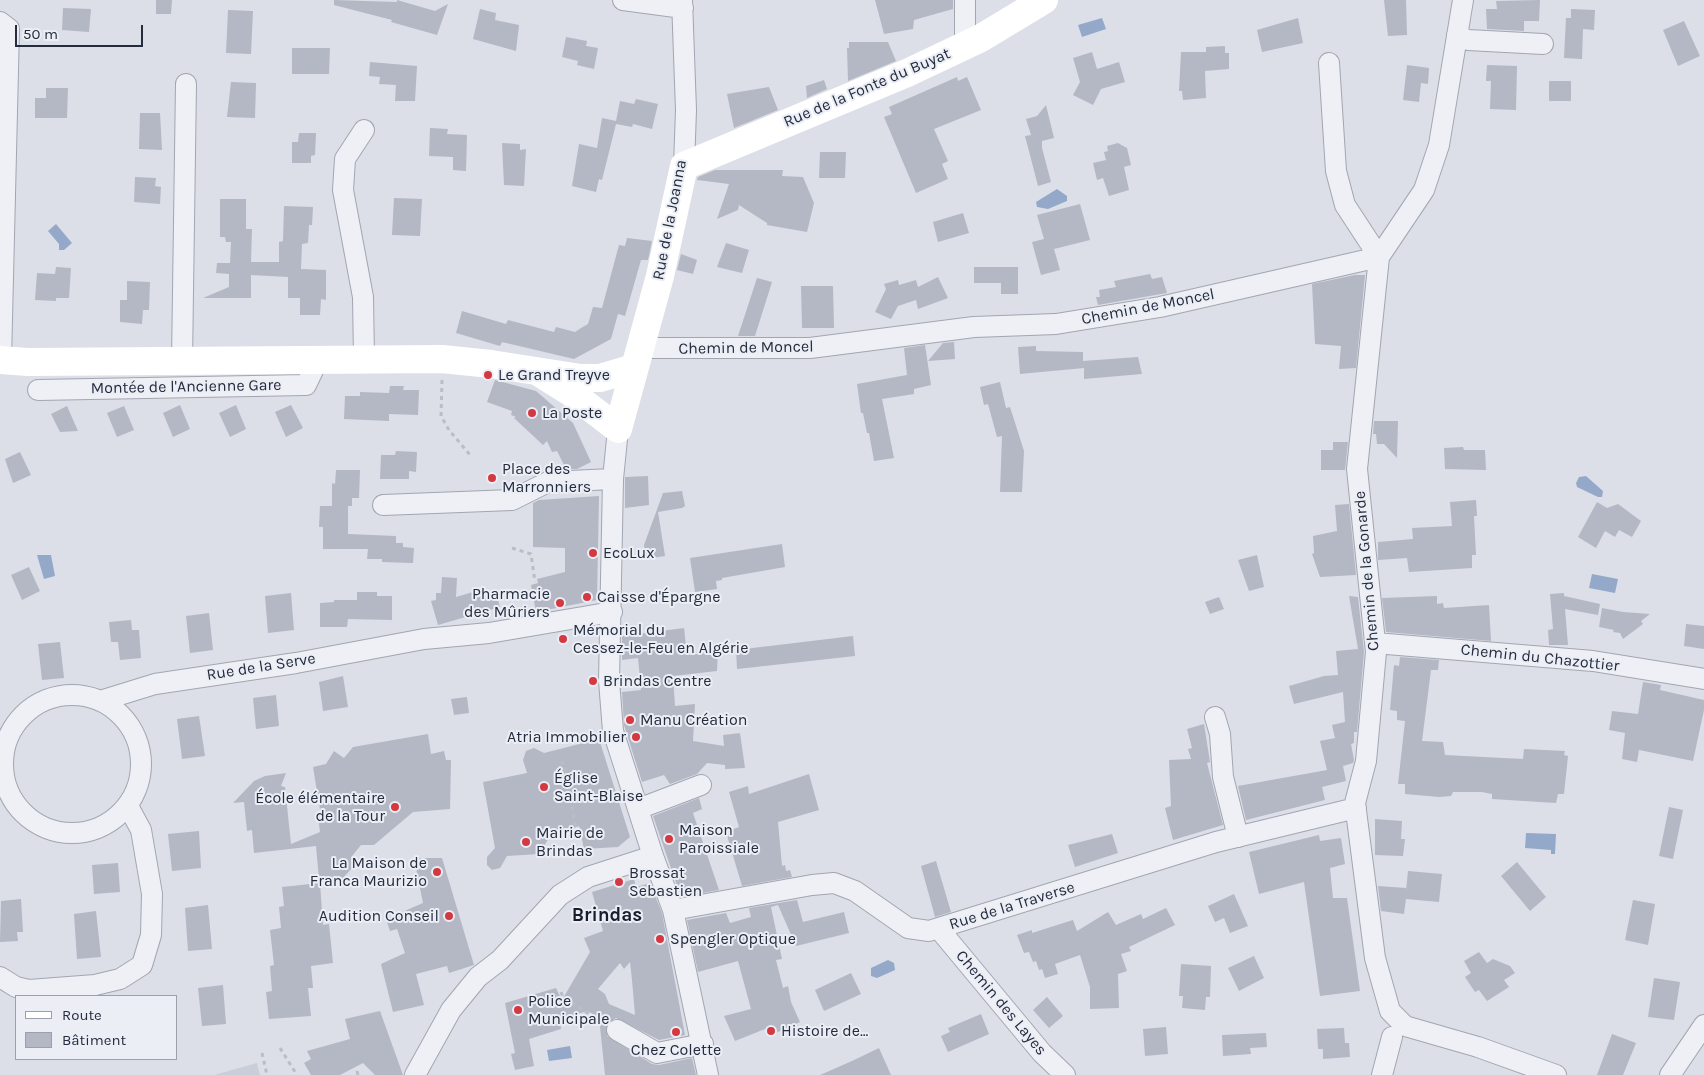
<!DOCTYPE html>
<meta charset="utf-8">
<style>
body{margin:0}
#map{position:relative;width:1704px;height:1075px;overflow:hidden;background:#dcdfe7;font-family:Karla,sans-serif}
canvas{display:block}
.legend{position:absolute;left:15px;top:995px;width:162px;height:65px;box-sizing:border-box;background:#ebeef5;border:1px solid #9ca0ac;margin:0;padding:6px 9px;list-style:none;font-size:15px;color:#252c3e}
.legend li{display:flex;align-items:center;gap:10px;height:25px}
.legend b{width:25px;border:1px solid #9ca0ac}
.scale{position:absolute;left:15px;top:25px;width:128px;height:22px;box-sizing:border-box;border:2px solid #252c3e;border-top:0;padding-left:6px;font-size:15px;line-height:18px;white-space:nowrap;color:#252c3e;-webkit-text-stroke:4px #ebeef5;paint-order:stroke}
</style>
<div id="map">
<canvas width="1704" height="1075"></canvas>
<ul class="legend">
<li><b style="height:6px;background:#fff"></b>Route</li>
<li><b style="height:14px;background:#b3b8c4"></b>Bâtiment</li>
</ul>
<div class="scale">50 m</div>
</div>
<script>
const ctx = document.querySelector('canvas').getContext('2d');
ctx.lineJoin = 'round';
function fill(path, color) { ctx.fillStyle = color; ctx.fill(path, 'evenodd'); }
const poly = rows => new Path2D(rows.map(r => 'M' + r).join(''));
function strokePath(path, color, width, dash) { ctx.strokeStyle = color; ctx.lineWidth = width; ctx.lineCap = dash ? 'butt' : 'round'; ctx.setLineDash(dash || []); ctx.stroke(path); }
function write(font, color, halo, rows, align = 'center') {
  ctx.font = font + ' Karla,sans-serif'; ctx.lineWidth = 4; ctx.setLineDash([]); ctx.textBaseline = 'middle'; ctx.strokeStyle = halo; ctx.fillStyle = color; for (const [text, x, y, turn = 0] of rows) {
    ctx.save(); ctx.translate(x, y); ctx.rotate((+turn || 0) * Math.PI / 180); ctx.textAlign = isNaN(turn) ? turn : align; if (halo) ctx.strokeText(text, 0, 0); ctx.fillText(text, 0, 0); ctx.restore();
  }
}
const built = poly([
 [257,1063,260,1075,214,1075]
]);
const water = poly([
 [1102,18,1106,29,1082,37,1078,25],
 [1057,189,1067,196,1067,201,1048,209,1037,207,1036,202],
 [56,224,72,243,64,250,59,250,59,244,48,231],
 [1586,476,1603,491,1602,497,1598,497,1577,487,1576,483,1579,477],
 [37,555,51,555,55,576,44,579],
 [1592,574,1618,579,1615,593,1589,588],
 [1526,833,1556,834,1555,854,1551,854,1551,850,1525,848],
 [888,960,894,963,895,970,877,978,871,976,871,968],
 [570,1046,572,1058,549,1061,547,1050]
]);
const building = poly([
 [156,0,172,0,171,14,156,14],
 [334,0,397,2,397,0,435,11,448,4,437,35,391,22,392,20,334,5],
 [875,0,953,0,953,9,914,20,913,29,884,34],
 [1384,0,1406,0,1407,35,1388,36],
 [1540,0,1539,21,1524,21,1524,31,1487,29,1486,9,1497,9,1496,1],
 [63,8,91,9,89,32,62,30],
 [480,9,496,13,495,20,519,25,516,51,473,39],
 [1571,9,1595,10,1594,30,1583,29,1582,59,1564,58,1566,18,1571,18],
 [228,10,253,11,251,54,226,53],
 [1298,18,1303,43,1262,52,1257,30],
 [1684,21,1700,56,1678,66,1663,30],
 [566,37,587,41,586,46,598,48,594,69,577,65,578,61,562,57],
 [849,42,888,42,896,61,848,81,847,48,849,48],
 [1225,46,1225,53,1229,53,1229,69,1205,71,1206,98,1183,100,1182,91,1179,91,1181,52,1206,52,1206,47],
 [292,48,330,48,329,74,292,74],
 [1092,52,1097,69,1119,62,1125,82,1101,89,1093,105,1073,95,1080,82,1073,58],
 [370,62,417,66,415,101,395,101,396,85,379,84,380,77,369,76],
 [1407,65,1429,68,1428,84,1421,83,1419,102,1403,100],
 [1487,65,1517,66,1516,110,1490,109,1491,81,1486,81],
 [957,77,958,81,967,77,981,110,934,129,948,161,942,164,948,179,916,193,884,117,892,114,889,107],
 [824,80,827,89,807,98,806,86],
 [1549,81,1571,81,1571,101,1549,101],
 [231,82,256,83,255,118,227,117],
 [769,87,778,110,734,128,727,94],
 [46,88,68,88,67,118,35,118,35,98,46,98],
 [636,99,658,104,652,129,633,124,632,127,616,124,602,180,599,179,596,192,572,186,579,144,597,148,602,118,616,121,620,101,634,104],
 [1046,105,1054,138,1042,141,1042,148,1051,182,1038,186,1025,136,1031,135,1026,119,1037,116],
 [140,113,160,113,162,150,139,149],
 [430,128,448,129,447,134,467,135,466,171,453,170,453,157,429,156],
 [299,133,316,133,315,155,311,156,311,163,292,163,292,142,298,142],
 [502,143,520,144,520,150,526,149,524,186,504,185],
 [1118,143,1127,148,1131,165,1124,167,1129,190,1109,196,1103,178,1097,180,1093,163,1106,160,1104,152,1108,151,1107,146],
 [820,152,846,152,845,178,819,178],
 [715,170,783,170,782,176,803,177,814,203,807,232,767,225,767,223,739,205,738,210,717,219,729,184,697,180,698,177],
 [135,177,156,178,155,186,161,187,160,204,134,202],
 [394,198,422,199,420,236,392,235],
 [220,199,246,199,246,229,252,229,251,262,279,262,279,242,283,241,284,206,313,207,312,225,309,225,308,243,302,244,301,269,326,270,326,300,321,299,320,315,300,315,300,298,288,298,288,277,251,275,251,298,203,298,229,287,229,274,216,273,217,263,230,263,231,242,226,242,225,237,220,237],
 [1080,204,1090,240,1054,249,1060,270,1041,275,1032,242,1044,239,1037,215],
 [963,213,969,233,938,242,933,222],
 [627,238,652,241,648,260,641,260,625,316,618,314,611,339,574,359,502,342,500,346,456,333,462,311,506,324,508,320,554,332,556,327,575,332,581,328,588,324,593,307,602,308,619,245,625,246],
 [726,243,749,250,742,273,717,267],
 [681,254,697,260,693,274,677,270],
 [56,267,71,268,69,298,56,298,56,301,35,300,37,273,55,274],
 [974,267,1018,267,1018,294,1001,294,1001,283,974,283],
 [1150,274,1152,279,1162,277,1167,293,1098,305,1096,297,1100,297,1099,290,1116,287,1114,281],
 [1355,275,1365,275,1356,368,1339,369,1341,346,1315,344,1312,284],
 [938,277,948,298,918,309,916,300,898,306,891,319,875,312,886,289,884,284,898,280,899,285,916,280,918,287],
 [757,278,772,282,755,336,738,336],
 [127,281,150,282,149,310,143,310,142,324,120,322,120,300,127,300],
 [801,286,833,286,834,328,802,328],
 [954,342,955,359,928,361,943,343],
 [925,345,931,385,914,389,914,394,882,399,894,458,874,461,869,433,867,433,863,413,861,413,857,384,907,375,904,348],
 [1036,346,1036,351,1083,352,1083,361,1138,357,1142,374,1084,379,1084,368,1020,374,1018,347],
 [495,380,536,391,573,423,591,462,577,469,566,469,557,451,552,452,547,441,543,445,514,418,516,417,511,415,512,411,487,402],
 [1000,382,1006,408,1010,407,1024,451,1022,492,1000,492,1002,436,997,437,988,404,984,405,980,387],
 [390,386,404,386,403,390,419,390,418,415,389,414,389,421,344,419,345,396,360,396,360,392,389,393],
 [180,405,190,429,173,437,163,413],
 [236,405,246,429,230,437,219,413],
 [291,405,303,428,286,437,275,412],
 [67,406,78,431,60,432,51,414],
 [124,406,134,430,117,437,107,413],
 [1374,421,1398,421,1397,458,1384,444,1377,444,1376,434,1373,434],
 [1333,442,1348,442,1345,470,1321,470,1321,450,1333,450],
 [1463,447,1464,450,1485,450,1486,470,1445,469,1444,448],
 [396,451,417,452,416,472,409,471,409,479,380,479,381,455,395,455],
 [20,452,31,475,13,483,5,459],
 [336,470,360,470,359,498,352,498,352,506,348,506,348,534,396,536,396,543,403,543,403,547,414,548,413,563,382,562,382,559,367,559,368,549,323,549,323,527,319,527,320,506,332,506,332,483,335,484],
 [648,476,649,505,625,508,625,477],
 [682,491,685,506,682,508,658,512,665,556,646,559,644,545,663,493],
 [599,496,597,600,536,612,531,585,538,583,537,579,565,572,565,548,533,547,533,503,539,500],
 [1476,500,1477,516,1474,516,1476,555,1472,555,1472,568,1409,572,1407,558,1378,560,1378,542,1413,539,1412,528,1452,526,1450,502],
 [1597,502,1607,508,1618,504,1641,521,1632,537,1619,530,1615,537,1605,531,1596,548,1578,537],
 [1349,504,1356,575,1320,577,1312,554,1314,553,1313,536,1337,531,1335,505],
 [782,544,785,567,722,578,722,580,716,581,717,589,695,592,690,558],
 [1257,555,1264,587,1249,591,1238,560],
 [29,567,40,591,22,600,11,575],
 [442,577,457,578,456,597,473,592,475,598,496,593,500,607,438,625,431,601,436,600,436,593,441,593],
 [357,592,377,592,377,596,392,596,392,620,348,619,347,627,320,627,320,603,334,602,334,600,357,600],
 [291,593,294,630,268,633,265,596],
 [1564,593,1564,596,1600,604,1598,615,1565,609,1568,645,1549,645,1548,630,1553,629,1550,594],
 [1349,596,1358,597,1364,652,1357,732,1354,732,1354,743,1351,744,1354,760,1353,763,1343,766,1346,781,1322,787,1325,800,1246,820,1238,786,1327,770,1320,741,1335,738,1332,725,1345,722,1343,692,1294,704,1289,686,1324,676,1338,675,1336,651,1358,649],
 [1437,596,1437,604,1443,603,1444,608,1489,605,1491,641,1386,632,1382,598],
 [1219,597,1224,609,1210,614,1205,602],
 [1602,608,1623,612,1650,614,1641,621,1643,624,1623,639,1620,633,1613,632,1614,630,1599,627],
 [209,613,213,650,190,653,186,616],
 [131,620,132,630,139,630,141,658,120,660,118,642,111,642,109,622],
 [1686,624,1704,626,1704,649,1684,646],
 [684,628,687,655,718,652,717,671,673,676,675,706,695,704,693,741,724,746,723,735,740,733,745,768,725,769,725,765,707,763,697,774,670,784,664,775,642,782,624,725,622,692,641,690,638,658,622,660,622,636],
 [853,636,855,656,737,669,736,650],
 [60,642,64,678,42,680,38,644],
 [1400,657,1439,660,1438,670,1431,670,1422,741,1443,742,1445,755,1523,759,1524,749,1565,751,1564,755,1568,756,1564,794,1558,794,1556,803,1492,799,1492,794,1482,792,1453,792,1451,796,1439,797,1405,794,1405,784,1398,784,1405,721,1397,720,1397,711,1390,710,1394,665,1399,666],
 [343,676,348,707,323,711,319,682],
 [1643,682,1661,685,1660,690,1704,700,1704,710,1693,761,1639,750,1637,762,1622,759,1625,733,1609,730,1612,711,1638,714],
 [276,695,279,726,256,729,253,698],
 [467,697,469,713,454,715,451,699],
 [199,716,205,756,182,759,177,719],
 [1204,724,1210,762,1207,763,1223,825,1173,840,1165,808,1171,806,1169,760,1191,759,1188,749,1192,748,1187,729],
 [428,734,431,754,444,751,446,760,451,760,450,809,413,812,374,845,361,845,352,856,353,867,342,879,319,879,316,846,254,853,252,830,247,831,244,802,233,803,254,781,265,776,286,773,281,786,285,787,291,844,320,832,318,816,321,816,313,767,326,764,334,751,344,758,353,747],
 [599,739,630,837,618,847,584,849,579,826,549,838,539,854,507,856,500,868,492,870,487,865,487,857,495,848,483,782,527,773,523,760,526,751,534,748,544,753],
 [809,774,819,810,778,822,782,866,785,865,786,871,790,870,792,877,742,886,726,832,739,827,729,792,748,786,749,794],
 [699,798,702,809,693,813,719,890,681,897,653,816],
 [1669,807,1683,810,1673,859,1659,856],
 [1375,819,1402,821,1401,839,1405,839,1403,856,1375,855],
 [199,831,201,868,172,871,168,834],
 [1112,834,1118,853,1075,867,1068,845],
 [1319,835,1320,841,1341,838,1345,864,1330,868,1333,898,1347,898,1360,991,1320,996,1304,882,1259,894,1249,852],
 [414,858,442,858,474,965,449,973,447,966,416,974,424,1005,393,1012,381,964,405,953,397,929,390,931,386,919,423,903],
 [936,861,951,912,935,917,921,866],
 [1517,862,1546,897,1530,911,1501,876],
 [118,863,120,892,94,894,92,865],
 [1408,871,1442,874,1439,902,1406,899,1404,914,1381,911,1378,886,1406,888,1406,891],
 [634,879,636,887,650,883,662,913,685,1035,659,1040,616,1018,607,1024,607,1036,652,1064,659,1065,692,1058,696,1075,605,1075,599,1017,587,1011,560,1020,561,1029,529,1039,534,1066,515,1070,511,1054,515,1053,505,1003,556,988,562,1000,590,952,584,938,603,931,592,892],
 [630,962,632,980,635,1015,609,1004,605,994,598,989,620,963,624,969],
 [320,883,323,925,329,924,333,963,311,966,313,988,308,988,311,1016,269,1019,266,992,272,991,270,966,274,965,270,930,281,928,279,907,284,906,282,887],
 [1234,894,1248,926,1230,933,1224,918,1215,922,1208,906],
 [21,899,23,932,17,932,18,941,0,942,1,901],
 [797,900,803,922,844,912,849,933,796,946,778,905,771,907,782,959,776,960,783,988,788,986,791,1002,800,1022,769,1036,765,1029,735,1041,724,1016,751,1009,738,961,698,972,687,920,726,913,730,923,751,917,749,908],
 [1633,900,1655,904,1648,945,1625,940],
 [208,905,212,949,188,951,185,908],
 [1166,908,1175,925,1129,947,1131,951,1121,954,1127,971,1118,974,1119,1008,1090,1009,1090,987,1080,955,1055,964,1058,974,1045,978,1042,969,1039,970,1036,961,1033,962,1029,952,1024,953,1017,935,1032,930,1032,933,1073,920,1077,931,1108,912,1116,925,1141,914,1143,919],
 [96,911,101,957,77,959,74,914],
 [1479,952,1487,963,1493,959,1510,966,1515,973,1504,980,1509,987,1487,1001,1479,990,1475,992,1465,977,1471,973,1464,961],
 [1254,956,1264,978,1239,991,1228,968],
 [1181,964,1211,966,1210,997,1206,997,1205,1010,1182,1008,1183,996,1179,996],
 [851,973,861,994,824,1011,815,990],
 [1654,978,1680,982,1674,1020,1648,1017],
 [223,985,226,1024,202,1026,198,988],
 [1047,997,1063,1016,1049,1028,1033,1010],
 [380,1011,403,1075,375,1075,363,1063,340,1075,311,1075,304,1063,311,1059,307,1051,350,1039,345,1019],
 [981,1014,989,1034,948,1052,941,1036,950,1032,948,1028],
 [1166,1027,1168,1054,1145,1056,1143,1029],
 [1344,1028,1345,1043,1349,1043,1350,1057,1323,1059,1323,1049,1318,1049,1317,1029],
 [1266,1033,1267,1047,1250,1048,1251,1054,1223,1056,1222,1035],
 [1612,1034,1636,1043,1623,1075,1597,1075],
 [879,1048,891,1075,820,1075,852,1061]
]);
const path = poly([
 [442,380,441,416,449,430,470,455],
 [512,548,531,554,535,582],
 [562,761,575,796,572,809,576,828],
 [561,992,563,997,601,1022],
 [280,1048,297,1075],
 [262,1053,267,1075],
 [357,1071,358,1075]
]);
const street = poly([
 [623,0,683,8],
 [682,0,686,110,684,166],
 [965,0,965,34,968,44],
 [0,22,9,29,1,360],
 [1457,35,1468,40,1543,44],
 [1329,63,1336,171,1345,205,1379,257,1357,469,1376,652,1366,761,1355,803,1375,958,1390,1011,1405,1026,1478,1047,1556,1075],
 [364,130,345,159,343,190,363,297,364,359],
 [639,348,810,348,974,327,1056,324,1160,307,1379,257,1424,190,1439,145,1463,0],
 [182,361,186,84],
 [38,390,306,385,318,360],
 [618,429,613,479,609,681,613,731,653,856,673,910,708,1075],
 [383,505,512,500,548,482,613,479],
 [1375,643,1593,661,1704,679],
 '3 764a69 69 0 1 1 138 0a69 69 0 1 1-138 0Z',
 [100,701,155,684,296,663,424,639,489,633,612,612],
 [1215,717,1220,734,1223,777,1238,837],
 [638,809,701,785],
 [673,910,812,885,834,883,855,891,908,928,929,931,1216,842,1356,808],
 [939,929,1042,1053,1065,1075],
 [0,977,16,987,29,990,95,985,120,979,142,965,151,935,152,894,141,830,128,806],
 [617,1030,657,1053,703,1044],
 [415,1075,451,1010,478,977,500,960,560,895,588,877,653,856],
 [1382,1075,1392,1037],
 [1670,1075,1704,1025]
]);
const secondary = poly([
 [0,360,28,362,442,359,491,364,581,378,600,378,634,368],
 [538,372,570,392,618,429,660,276,684,166,907,73,981,38,1044,0]
]);
const markers = [
 [488,375,5,"#d43942"],
 [532,413,5,"#d43942"],
 [492,478,5,"#d43942"],
 [593,553,5,"#d43942"],
 [587,597,5,"#d43942"],
 [560,603,5,"#d43942"],
 [563,639,5,"#d43942"],
 [593,681,5,"#d43942"],
 [630,720,5,"#d43942"],
 [636,737,5,"#d43942"],
 [544,787,5,"#d43942"],
 [395,807,5,"#d43942"],
 [669,839,5,"#d43942"],
 [526,842,5,"#d43942"],
 [437,872,5,"#d43942"],
 [619,882,5,"#d43942"],
 [449,916,5,"#d43942"],
 [660,939,5,"#d43942"],
 [518,1010,5,"#d43942"],
 [771,1031,5,"#d43942"],
 [676,1032,5,"#d43942"]
];
const streetNames = [
 ["Rue de la Fonte du Buyat",867,88,-23],
 ["Rue de la Joanna",670,220,-79],
 ["Chemin de Moncel",1148,307,-11],
 ["Chemin de Moncel",746,348,-1],
 ["Montée de l'Ancienne Gare",186,387,-1],
 ["Chemin de la Gonarde",1367,571,-95],
 ["Chemin du Chazottier",1540,658,6],
 ["Rue de la Serve",261,667,-9],
 ["Rue de la Traverse",1012,906,-17],
 ["Chemin des Layes",1001,1003,50]
];
const poiNames = [
 ["Le Grand Treyve",498,375],
 ["La Poste",542,413],
 ["Place des",502,469],
 ["Marronniers",502,487],
 ["EcoLux",603,553],
 ["Pharmacie",550,594,"right"],
 ["des Mûriers",550,612,"right"],
 ["Caisse d'Épargne",597,597],
 ["Mémorial du",573,630],
 ["Cessez-le-Feu en Algérie",573,648],
 ["Brindas Centre",603,681],
 ["Manu Création",640,720],
 ["Atria Immobilier",626,737,"right"],
 ["Église",554,778],
 ["Saint-Blaise",554,796],
 ["École élémentaire",385,798,"right"],
 ["de la Tour",385,816,"right"],
 ["Maison",679,830],
 ["Paroissiale",679,848],
 ["Mairie de",536,833],
 ["Brindas",536,851],
 ["La Maison de",427,863,"right"],
 ["Franca Maurizio",427,881,"right"],
 ["Brossat",629,873],
 ["Sebastien",629,891],
 ["Audition Conseil",439,916,"right"],
 ["Spengler Optique",670,939],
 ["Police",528,1001],
 ["Municipale",528,1019],
 ["Histoire de...",781,1031],
 ["Chez Colette",676,1050,"center"]
];
const quarterNames = [
 ["Brindas",607,916]
];
fill(built, '#caced9');
fill(water, '#94a9c9');
fill(building, '#b3b8c4');
strokePath(street, '#a1a6b1', 22);
strokePath(path, '#babdc5', 3, [4, 4]);
strokePath(street, '#eff0f5', 20);
strokePath(secondary, '#fff', 28);
for (const [x, y, r, color] of markers) { const dot = new Path2D(); dot.arc(x, y, r, 0, 2 * Math.PI); ctx.fillStyle = color; ctx.fill(dot); strokePath(dot, '#ebeef5', 2); }
write('16px', '#252c3e', '#ebeef5', streetNames);
write('16px', '#252c3e', '#ebeef5', poiNames, 'left');
write('bold 19px', '#181d2e', '#ebeef5', quarterNames);
</script>
